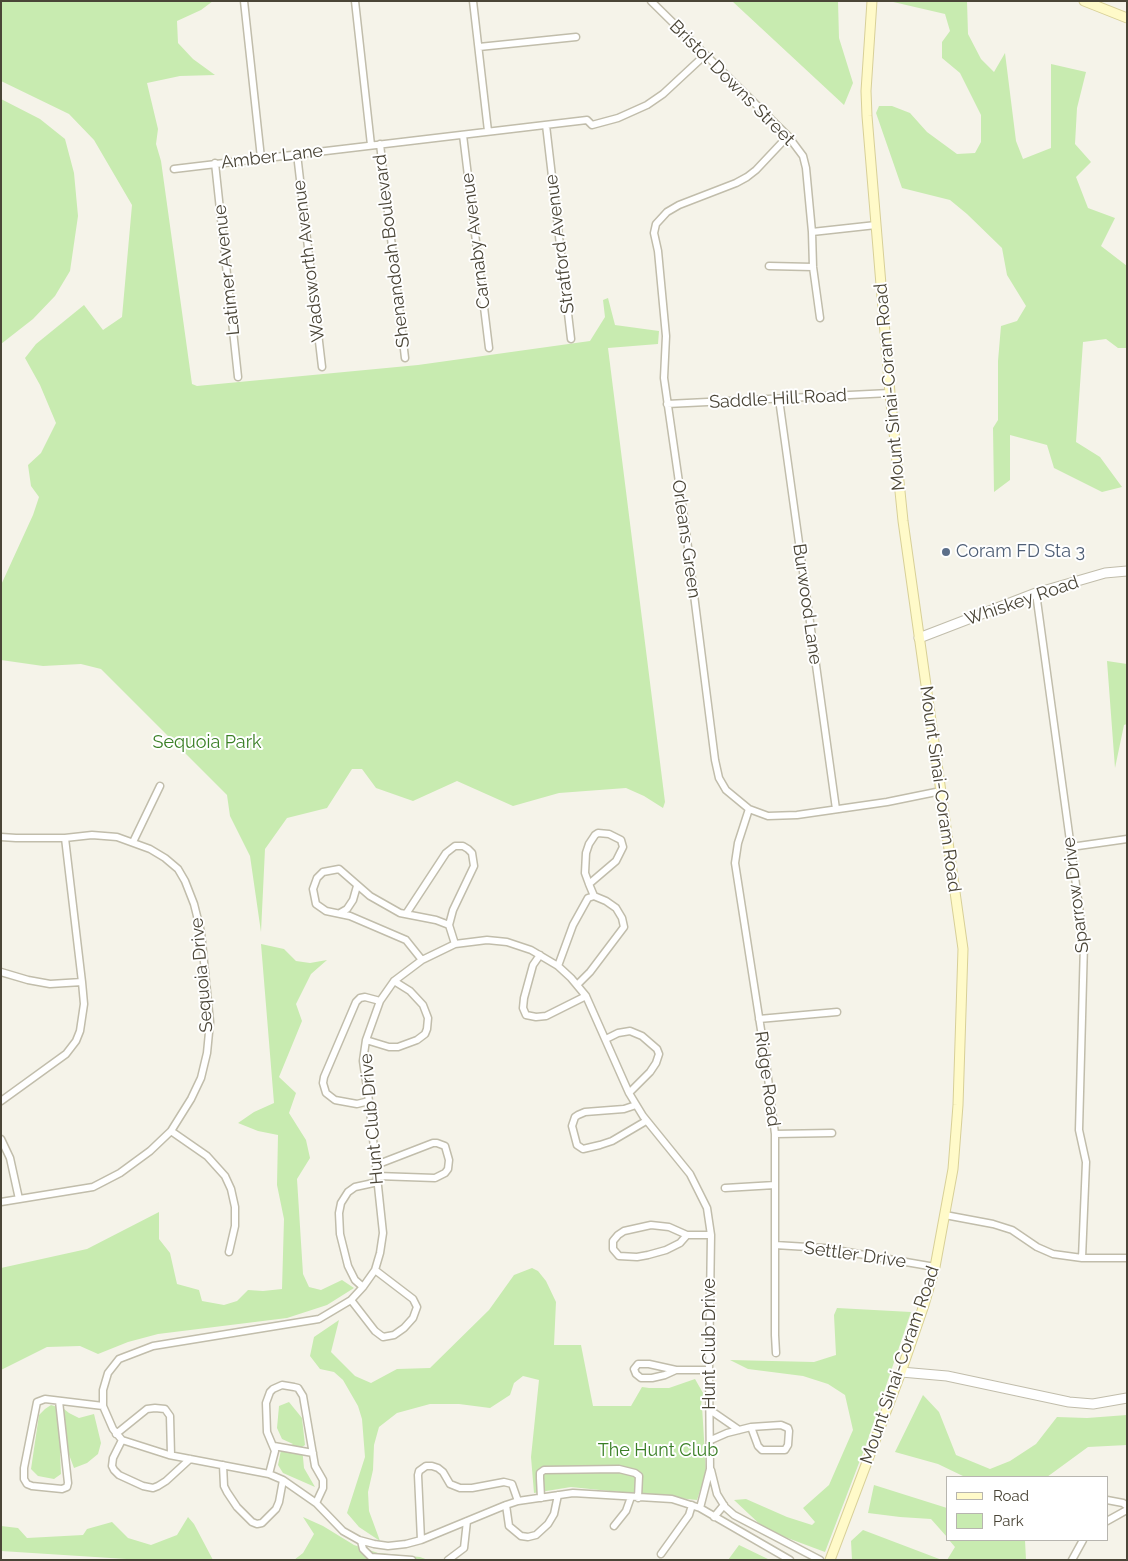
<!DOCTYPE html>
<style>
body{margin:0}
#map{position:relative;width:1128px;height:1561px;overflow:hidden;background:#f5f3e9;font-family:Raleway,sans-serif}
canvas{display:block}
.frame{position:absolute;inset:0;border:2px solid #4a4537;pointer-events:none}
.legend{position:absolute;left:946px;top:1476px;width:162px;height:65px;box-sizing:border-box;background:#fff;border:1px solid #b7b5af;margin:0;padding:6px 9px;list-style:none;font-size:15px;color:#4a4537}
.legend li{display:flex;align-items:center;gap:10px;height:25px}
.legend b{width:25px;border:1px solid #b7b5af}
</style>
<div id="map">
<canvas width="1128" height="1561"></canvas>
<div class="frame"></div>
<ul class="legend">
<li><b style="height:6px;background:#fffac9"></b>Road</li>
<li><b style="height:14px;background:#c8ebb0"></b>Park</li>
</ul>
</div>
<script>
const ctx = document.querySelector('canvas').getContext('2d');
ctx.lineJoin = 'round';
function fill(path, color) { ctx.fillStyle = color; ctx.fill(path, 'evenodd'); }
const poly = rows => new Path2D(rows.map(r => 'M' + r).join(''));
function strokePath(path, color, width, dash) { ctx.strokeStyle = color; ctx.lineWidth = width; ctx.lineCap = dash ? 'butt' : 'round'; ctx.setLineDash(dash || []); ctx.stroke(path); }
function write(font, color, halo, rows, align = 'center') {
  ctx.font = font + ' Raleway,sans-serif'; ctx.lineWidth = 4; ctx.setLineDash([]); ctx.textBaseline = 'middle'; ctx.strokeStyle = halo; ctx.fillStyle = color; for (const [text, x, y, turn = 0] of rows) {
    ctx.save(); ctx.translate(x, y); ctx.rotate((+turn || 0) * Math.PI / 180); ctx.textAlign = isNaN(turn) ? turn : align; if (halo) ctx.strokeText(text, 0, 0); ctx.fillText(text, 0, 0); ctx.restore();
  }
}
const green = poly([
 [1,1,213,1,201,10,177,21,178,43,193,59,215,75,180,76,147,83,158,129,156,144,161,161,192,384,197,386,418,365,590,341,605,317,603,300,608,298,615,325,659,331,658,344,608,348,665,802,663,808,644,796,626,788,559,793,513,806,457,781,413,801,376,788,362,769,352,769,327,808,287,818,265,849,261,932,250,856,230,816,227,795,101,669,81,664,43,666,1,660,1,585,33,515,39,497,31,486,28,465,41,453,56,423,40,385,25,358,36,344,84,305,103,330,122,317,132,205,94,140,69,114,1,81],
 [732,1,838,1,839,38,853,83,844,105],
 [889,1,967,1,968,34,981,59,994,72,1005,53,1016,141,1023,159,1051,148,1051,64,1086,72,1077,108,1075,144,1091,162,1076,177,1088,208,1115,218,1101,246,1127,266,1127,348,1118,348,1106,339,1083,342,1076,442,1100,457,1122,487,1102,492,1054,468,1047,445,1010,435,1010,480,994,492,993,428,998,420,998,361,1001,326,1017,321,1026,306,1007,275,1002,248,967,214,950,200,902,188,876,113,879,106,892,106,910,113,927,132,957,154,975,153,981,142,981,115,960,73,942,58,942,42,950,31,945,14],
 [1,99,40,119,65,139,74,173,78,216,70,271,55,296,33,319,1,344],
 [1107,661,1127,664,1127,724,1124,725,1115,768],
 [261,944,284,949,296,961,310,963,327,960,311,974,296,1004,302,1021,279,1077,296,1093,289,1113,306,1140,310,1158,297,1179,303,1274,309,1287,321,1290,342,1280,354,1288,327,1305,287,1318,158,1334,128,1342,98,1354,80,1346,47,1347,1,1370,1,1268,87,1249,159,1212,159,1239,170,1253,177,1284,199,1290,202,1301,224,1305,237,1301,248,1290,263,1291,282,1289,284,1219,277,1185,278,1135,258,1131,238,1123,254,1112,274,1103],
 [532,1268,538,1271,546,1281,556,1302,554,1345,581,1345,593,1406,631,1406,642,1387,649,1388,669,1388,695,1379,703,1393,701,1405,702,1406,706,1472,697,1500,571,1487,534,1493,531,1457,539,1380,523,1376,514,1383,510,1395,490,1408,459,1404,430,1404,397,1413,379,1427,374,1445,373,1470,368,1492,369,1511,380,1541,359,1527,347,1513,365,1457,362,1419,358,1406,343,1380,334,1372,320,1369,310,1356,314,1337,339,1320,331,1352,355,1376,371,1383,397,1369,430,1368,489,1310,514,1275],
 [837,1308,911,1312,867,1442,825,1552,766,1530,734,1500,746,1499,787,1517,812,1525,815,1522,803,1508,829,1485,853,1430,845,1395,828,1384,803,1376,748,1369,730,1360,814,1362,836,1355,834,1315],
 [923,1395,939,1412,956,1455,990,1469,1010,1461,1036,1444,1057,1417,1087,1418,1127,1415,1127,1445,1088,1447,1047,1477,965,1477,938,1464,895,1452],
 [289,1402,302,1418,305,1445,302,1447,304,1468,315,1487,283,1473,278,1465,281,1450,293,1444,282,1439,277,1428,279,1406],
 [51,1405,64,1409,69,1413,79,1418,94,1414,101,1443,98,1454,87,1463,74,1468,68,1452,60,1453,61,1474,54,1479,38,1476,31,1469,39,1415,45,1409],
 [874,1485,947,1508,947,1537,931,1519,900,1517,868,1513],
 [188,1517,194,1524,213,1560,142,1560,1,1551,1,1526,18,1528,27,1538,83,1535,87,1529,112,1522,128,1538,151,1545,177,1535],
 [303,1517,323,1526,354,1545,378,1553,420,1557,428,1560,294,1560,303,1553,314,1534],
 [863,1530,942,1560,852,1560,851,1541],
 [949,1540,1025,1540,1026,1560,947,1560,955,1547],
 [739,1545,770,1560,728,1560]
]);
const minor = poly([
 [244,1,261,158],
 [355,1,371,145],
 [473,1,488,131],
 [651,1,788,136,803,156,806,168,812,232,813,267,820,318],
 [479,47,576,37],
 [546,125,571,339],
 [463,135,489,348],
 [788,136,756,170,747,177,736,183,679,205,667,212,656,224,654,233,658,251,666,336,664,378,685,524,715,760,719,778,726,790,749,809,768,816,797,815,887,802,941,791],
 [380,144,405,358],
 [297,154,322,367],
 [215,163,238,377],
 [174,169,587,120,592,125,618,118,647,105,663,94,705,55],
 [812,232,876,225],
 [769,266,813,267],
 [779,399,836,809],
 [667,404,890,393],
 [1036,593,1084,943,1079,1130,1086,1162,1082,1258],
 [749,809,738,843,735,863,766,1062,775,1134,775,1335,776,1353],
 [1,837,16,838,65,838,92,835,117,837,150,849,165,858,178,869,185,881,194,904,201,932,210,1022,207,1053,201,1078,191,1099,171,1131,150,1151,120,1173,93,1187,1,1202],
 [133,842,160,786],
 [1071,847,1127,839],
 [589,884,616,861,623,847,621,840,609,834,598,833,595,835,589,844,586,853,585,873,589,884,594,896],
 [340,913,347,909,353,900,357,886],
 [406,914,446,853,455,846,463,846,468,849,472,853,474,866,453,910,449,925],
 [449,925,455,944],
 [540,955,533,965,524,998,523,1008,526,1015,536,1017,546,1016,586,996],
 [422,960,406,940,350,916,326,911,316,904,313,889,317,878,323,872,339,869,370,896,400,913,436,920,449,925],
 [558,966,573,925,588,898,594,896,606,901,616,908,622,918,624,927,590,972,577,985],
 [1,972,28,980,50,984,82,982],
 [759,1019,837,1012],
 [606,1039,618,1033,630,1031,642,1036,657,1049,659,1054,656,1063,650,1072,629,1093],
 [366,1040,389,1047,398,1047,417,1040,425,1034,427,1029,428,1018,423,1005,410,991,394,981],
 [1,1101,66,1054,76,1041,80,1031,84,1004,82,982,65,838],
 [369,1101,357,1104,335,1100,326,1093,323,1083,324,1077,356,1002,360,998,365,997,380,1001],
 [636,1105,624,1109,585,1112,578,1115,575,1117,572,1126,577,1145,583,1149,600,1145,612,1141,646,1121],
 [171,1131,207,1156,225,1176,231,1189,235,1207,235,1226,229,1252],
 [775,1134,832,1133],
 [1,1139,10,1158,19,1199],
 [376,1165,433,1143,437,1143,445,1146,449,1160,448,1169,445,1173,435,1178,377,1176],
 [725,1188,775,1185],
 [945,1215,993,1224,1012,1230,1037,1247,1053,1254,1082,1258,1127,1258],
 [687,1235,680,1243,666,1250,648,1255,637,1257,619,1256,613,1249,613,1241,618,1235,624,1231,651,1225,669,1227,687,1235,711,1235],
 [775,1245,824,1248,935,1267],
 [363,1287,355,1280,348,1266,340,1234,339,1213,341,1203,348,1192,355,1187,378,1182],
 [351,1300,375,1331,383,1337,394,1335,404,1328,413,1318,417,1307,413,1299,375,1270],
 [676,1370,665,1375,652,1378,641,1378,636,1374,634,1369,638,1364,649,1364,676,1370,709,1370],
 [59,1401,68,1483,67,1487,62,1489,32,1486,27,1484,24,1479,24,1468,37,1402,45,1399,103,1406],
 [710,1410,739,1430],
 [116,1434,147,1409,155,1408,165,1409,170,1416,171,1455],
 [122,1440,113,1458,112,1466,114,1470,119,1475,143,1486,153,1488,158,1486,166,1481,190,1459],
 [711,1440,727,1433,751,1427,758,1446,762,1450,785,1450,788,1445,789,1431,788,1428,781,1425,751,1427],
 [274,1446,313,1453],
 [223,1465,224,1486,227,1492,237,1507,252,1522,257,1524,262,1523,276,1509,279,1502,283,1480],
 [711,1470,717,1494,725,1507,734,1515,820,1560],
 [269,1474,275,1451,267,1432,266,1403,270,1392,273,1389,282,1385,294,1387,298,1388,303,1396,315,1466,323,1480,323,1488,316,1503],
 [541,1498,540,1478,540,1473,544,1470,619,1469,635,1473,639,1476,638,1498],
 [1107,1500,1123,1503,1127,1506],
 [506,1505,509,1526,521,1536,528,1537,536,1535,548,1524,554,1514,558,1495],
 [700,1508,710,1469,709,1370,711,1235,707,1208,690,1174,643,1116,629,1093,586,996,571,978,558,966,531,950,507,942,487,940,455,944,422,960,394,981,380,1001,366,1040,363,1061,369,1101,383,1233,380,1253,375,1270,363,1287,351,1300,319,1319,153,1346,119,1359,108,1373,103,1390,103,1406,113,1429,122,1440,169,1455,269,1474,283,1480,316,1503,343,1531,359,1540,374,1544,388,1546,406,1544,421,1540,506,1505,518,1501,573,1493,672,1499,700,1508,790,1560],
 [714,1517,724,1505],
 [1107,1521,1127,1510],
 [614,1526,626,1511,631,1497],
 [421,1540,418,1475,419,1471,426,1466,432,1466,438,1468,443,1472,450,1484,460,1488,472,1488,504,1482,512,1484,518,1501],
 [361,1541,363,1549,371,1557,412,1560],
 [661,1554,689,1515,692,1505],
 [448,1560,464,1548,467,1521],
 [1072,1560,1083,1540]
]);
const tertiary = poly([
 [919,638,1036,593,1105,573,1127,571],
 [901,1372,947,1376,1069,1402,1093,1404,1127,1398]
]);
const secondary = poly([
 [1084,1,1127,18],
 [830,1560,901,1372,924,1305,935,1267,953,1169,958,1105,963,949,903,521,890,393,867,116,866,91,872,1]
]);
const markers = [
 [946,552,5,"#5c6f8a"]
];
const streetNames = [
 ["Bristol Downs Street",732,83,45],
 ["Amber Lane",272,157,-7],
 ["Carnaby Avenue",476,241,-97],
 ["Stratford Avenue",560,244,-97],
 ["Shenandoah Boulevard",392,251,-97],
 ["Wadsworth Avenue",309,261,-97],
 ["Latimer Avenue",227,270,-96],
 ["Mount Sinai-Coram Road",890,387,-95],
 ["Saddle Hill Road",778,399,-3],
 ["Orleans Green",686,539,82],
 ["Whiskey Road",1022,601,-19],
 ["Burwood Lane",807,604,82],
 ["Mount Sinai-Coram Road",940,789,82],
 ["Sparrow Drive",1076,895,-97],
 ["Sequoia Drive",202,975,-95],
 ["Ridge Road",767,1079,82],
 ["Hunt Club Drive",372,1119,-95],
 ["Settler Drive",855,1255,8],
 ["Hunt Club Drive",710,1344,-90],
 ["Mount Sinai-Coram Road",900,1365,-71]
];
const serviceNames = [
 ["Coram FD Sta 3",956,552]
];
const parkNames = [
 ["Sequoia Park",207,743],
 ["The Hunt Club",658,1451]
];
fill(green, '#c8ebb0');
strokePath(minor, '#c1bdab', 9);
strokePath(tertiary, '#c1bdab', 11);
strokePath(secondary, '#d8d097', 11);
strokePath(minor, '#fff', 6);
strokePath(tertiary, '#fff', 9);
strokePath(secondary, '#fffac9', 9);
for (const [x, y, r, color] of markers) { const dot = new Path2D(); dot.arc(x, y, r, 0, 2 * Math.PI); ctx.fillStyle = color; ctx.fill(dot); strokePath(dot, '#fff', 2); }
write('18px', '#4a4537', '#fff', streetNames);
write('18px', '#4e5e75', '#fff', serviceNames, 'left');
write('18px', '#3a7f26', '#fff', parkNames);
</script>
